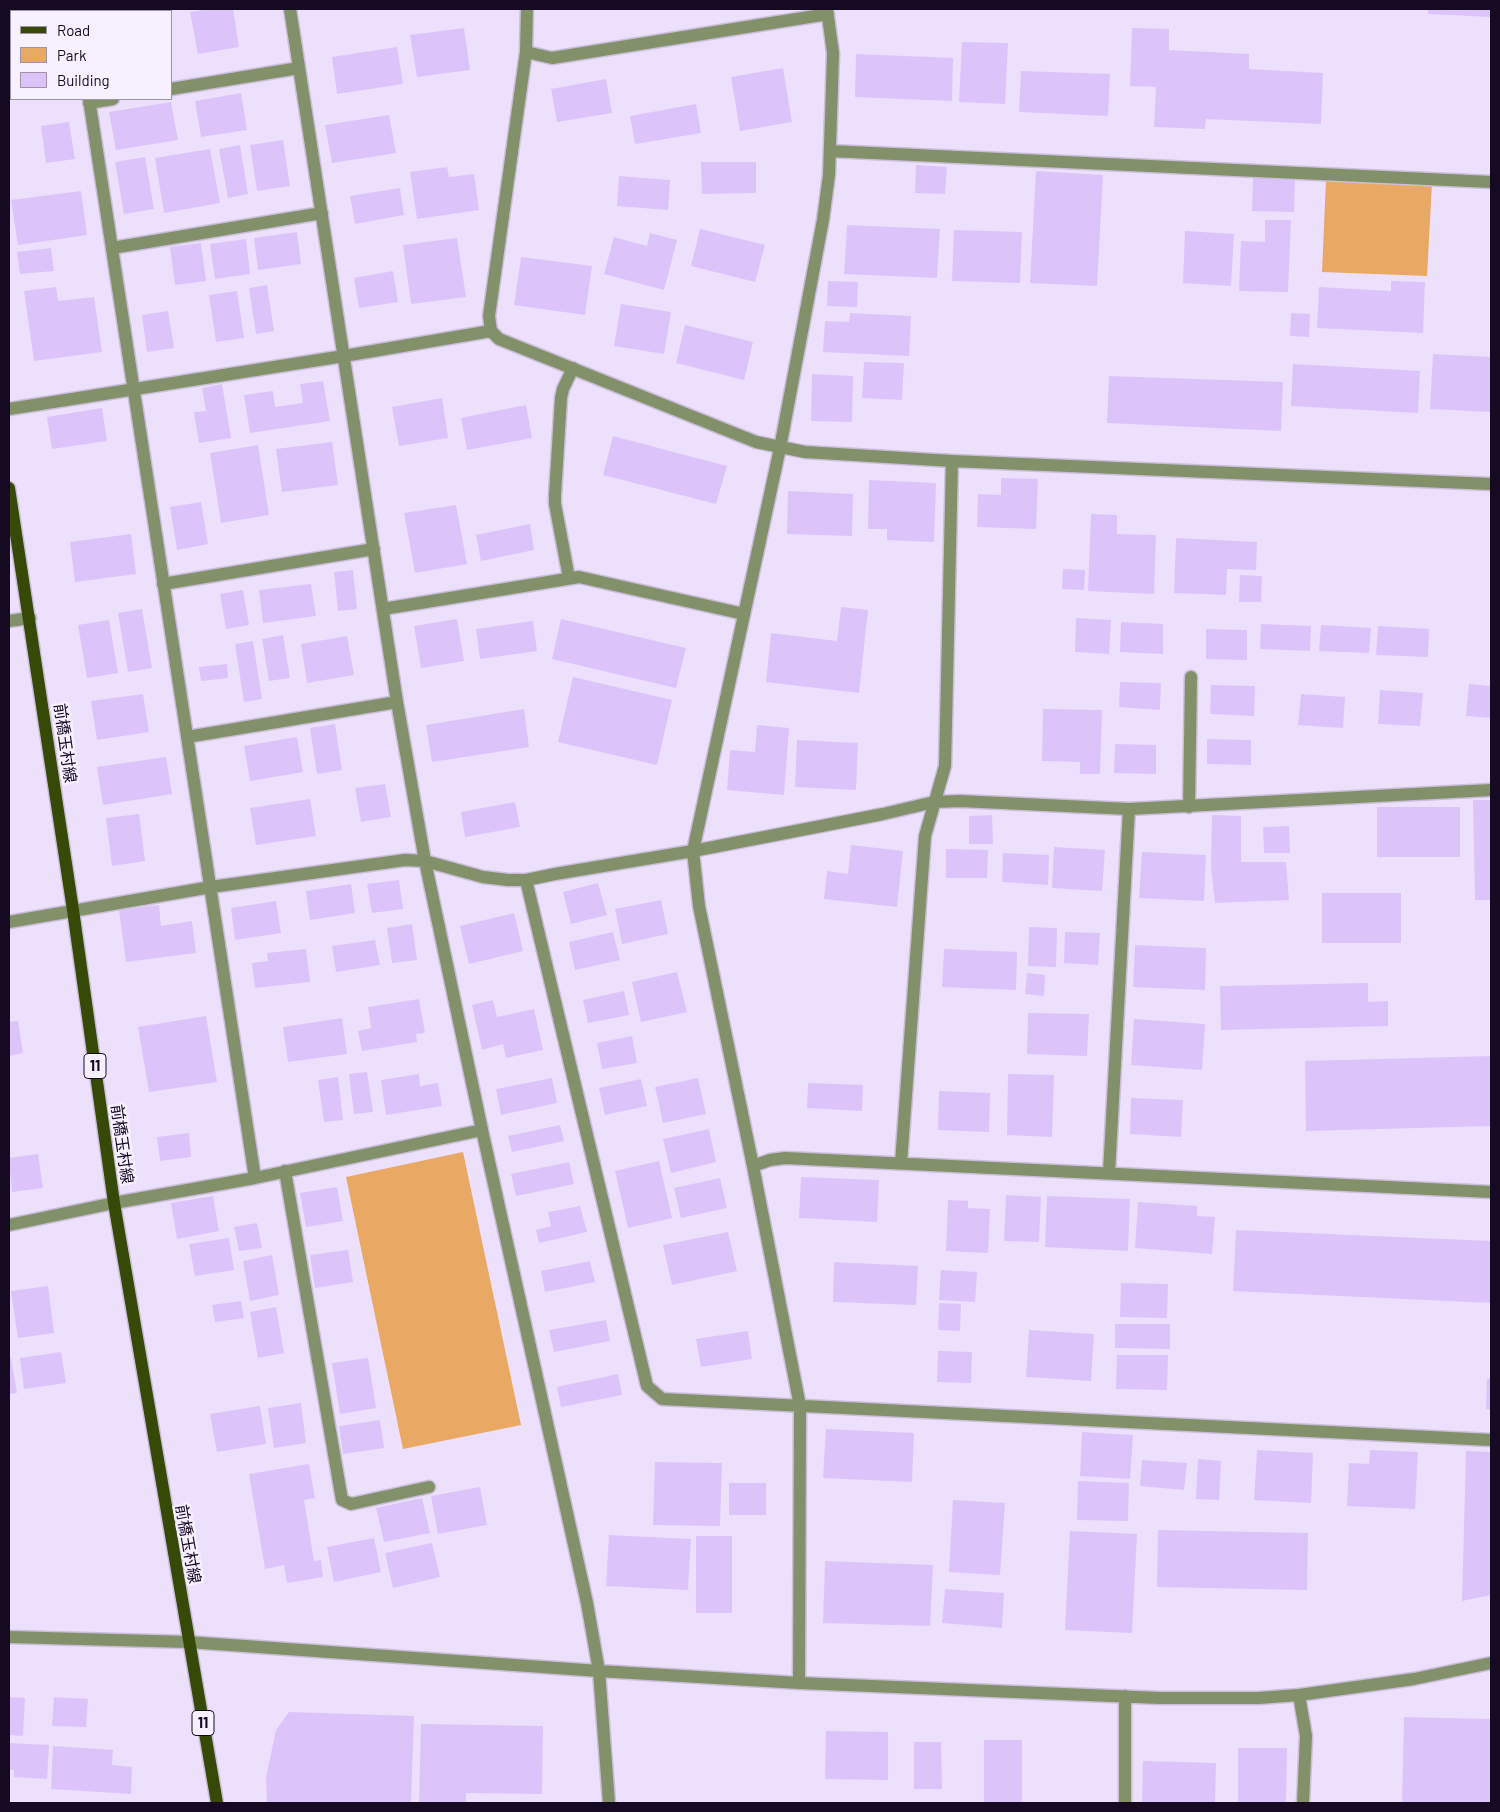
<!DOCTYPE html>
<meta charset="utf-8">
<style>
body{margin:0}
#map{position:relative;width:1500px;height:1812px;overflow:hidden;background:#ede0fd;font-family:Barlow,sans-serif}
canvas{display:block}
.frame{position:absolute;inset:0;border:10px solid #160a23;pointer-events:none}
.legend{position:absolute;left:10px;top:10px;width:162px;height:90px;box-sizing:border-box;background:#f7f1ff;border:1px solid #9d95a7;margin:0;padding:6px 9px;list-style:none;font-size:15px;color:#160a23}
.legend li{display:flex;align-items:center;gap:10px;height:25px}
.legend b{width:25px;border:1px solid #9d95a7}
</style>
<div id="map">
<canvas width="1500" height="1812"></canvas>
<div class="frame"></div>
<ul class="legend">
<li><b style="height:6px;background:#364906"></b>Road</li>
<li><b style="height:14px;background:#eaa865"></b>Park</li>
<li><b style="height:14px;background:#dcc4fb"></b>Building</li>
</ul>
</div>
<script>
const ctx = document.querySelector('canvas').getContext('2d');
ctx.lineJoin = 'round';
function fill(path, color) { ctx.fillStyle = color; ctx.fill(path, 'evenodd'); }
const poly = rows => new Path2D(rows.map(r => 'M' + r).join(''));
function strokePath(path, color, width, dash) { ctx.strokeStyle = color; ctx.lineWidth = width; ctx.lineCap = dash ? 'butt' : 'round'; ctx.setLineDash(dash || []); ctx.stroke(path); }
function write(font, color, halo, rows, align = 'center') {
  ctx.font = font + ' Barlow,"Noto Sans JP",sans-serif'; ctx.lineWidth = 5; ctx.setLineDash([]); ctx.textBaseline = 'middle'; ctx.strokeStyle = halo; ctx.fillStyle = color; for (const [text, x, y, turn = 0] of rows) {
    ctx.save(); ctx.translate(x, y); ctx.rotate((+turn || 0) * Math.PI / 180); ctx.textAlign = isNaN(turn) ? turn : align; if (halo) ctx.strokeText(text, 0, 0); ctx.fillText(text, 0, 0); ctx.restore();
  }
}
const green = poly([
 [1326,179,1432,183,1427,276,1322,272],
 [463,1152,521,1425,403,1449,346,1177]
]);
const building = poly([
 [211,9,233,9,239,47,198,54,190,12],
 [1428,9,1491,9,1491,17,1428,14],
 [464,28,470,70,417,77,410,35],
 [1132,28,1169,29,1169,50,1249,54,1249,69,1323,73,1321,124,1206,119,1205,129,1154,127,1156,87,1130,86],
 [11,40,11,87,9,88,9,41],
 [962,42,1008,43,1005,104,959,102],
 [397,47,403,84,337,94,332,57],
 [856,54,953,58,952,101,855,97],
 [783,68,792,122,740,131,731,77],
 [1021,71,1110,74,1108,116,1019,112],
 [606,79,612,113,557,122,551,89],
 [241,93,247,130,201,137,195,101],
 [171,102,178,140,116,150,109,112],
 [696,104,701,133,635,144,630,116],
 [389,115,396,153,332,163,325,125],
 [69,122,75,159,46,163,41,126],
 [283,140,290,186,257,191,250,145],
 [240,145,248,194,228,198,219,149],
 [210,149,220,203,164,213,155,158],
 [145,157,154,209,124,214,115,162],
 [701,162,756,162,756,193,702,194],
 [916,165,947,167,945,194,915,193],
 [447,167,449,177,474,174,479,210,417,219,410,172],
 [1036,171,1103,175,1097,286,1030,283],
 [619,176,670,180,668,210,617,206],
 [1253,178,1295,179,1294,212,1252,211],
 [400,188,404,215,355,224,350,196],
 [81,191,87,235,18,245,11,200],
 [1265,220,1291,220,1288,292,1239,291,1241,241,1265,242],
 [847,225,940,229,937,278,844,274],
 [700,229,765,245,755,282,691,266],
 [954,230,1022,232,1020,283,952,281],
 [1185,231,1234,234,1231,286,1183,283],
 [297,232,301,264,258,270,254,238],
 [650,233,677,240,664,290,604,274,614,237,647,246],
 [457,238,466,297,411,304,403,245],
 [246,239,250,274,215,279,210,244],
 [201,243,206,281,175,285,170,247],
 [51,248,54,271,20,274,17,252],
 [521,257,592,266,585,315,514,305],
 [393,271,398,302,359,308,354,278],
 [828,281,858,282,857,307,827,306],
 [1391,281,1425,282,1423,333,1317,328,1319,287,1391,291],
 [267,285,274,331,256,334,249,288],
 [56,287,58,301,94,297,102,352,34,361,24,291],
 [237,291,244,338,216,342,209,295],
 [621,304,671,312,664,354,614,346],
 [168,311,174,348,147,352,142,315],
 [850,313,911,316,909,356,823,352,825,321,849,322],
 [1291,313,1310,314,1309,337,1290,336],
 [685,325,753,342,744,380,676,363],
 [1433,354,1491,357,1491,412,1430,409],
 [864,362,904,363,902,400,862,398],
 [1293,364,1420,371,1418,413,1291,406],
 [812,374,853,376,852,422,811,421],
 [1109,376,1283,382,1281,431,1107,423],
 [323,381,330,421,250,433,244,395,273,391,275,407,303,403,300,384],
 [222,384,231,438,199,443,194,412,206,411,202,388],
 [442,398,448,438,399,446,392,407],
 [526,405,532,438,467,450,461,418],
 [102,408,107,441,52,449,47,417],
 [613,436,727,466,716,504,603,475],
 [332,442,338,485,282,492,276,449],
 [258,445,269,515,221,523,210,453],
 [1001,478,1038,479,1036,529,977,527,978,494,1001,495],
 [869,480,936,483,934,542,887,540,887,529,868,529],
 [788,491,853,494,852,536,787,534],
 [201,502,208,544,177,550,170,507],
 [456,505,467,564,415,573,404,513],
 [1091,514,1117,515,1117,534,1156,535,1154,594,1088,591],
 [530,524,534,550,481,561,476,535],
 [131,534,136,574,75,582,70,542],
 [1176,538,1257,542,1256,570,1227,569,1226,595,1174,593],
 [1063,569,1085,570,1084,590,1062,589],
 [353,570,357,609,338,611,334,572],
 [1240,575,1262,576,1261,602,1239,602],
 [311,584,316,616,263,623,259,590],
 [243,590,249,625,226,629,220,594],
 [841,607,868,610,859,693,766,682,771,633,837,641],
 [142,609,152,668,128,672,118,613],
 [1076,618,1111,620,1109,654,1075,652],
 [457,619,464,661,421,668,414,626],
 [561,619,686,648,676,688,552,659],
 [109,620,118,673,87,678,78,625],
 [533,621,537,651,480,659,476,629],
 [1121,622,1163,624,1163,654,1120,652],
 [1261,624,1311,626,1310,651,1260,649],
 [1321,625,1371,628,1369,653,1319,651],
 [1378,626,1429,629,1428,657,1376,655],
 [1206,629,1247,630,1247,660,1206,659],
 [283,635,290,678,269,681,262,639],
 [347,636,354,675,307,683,301,644],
 [253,641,262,699,244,702,235,644],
 [227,664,228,678,201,681,199,667],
 [573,677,672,700,657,765,558,742],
 [1120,682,1161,683,1160,710,1119,707],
 [1469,684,1491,686,1491,718,1466,716],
 [1211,685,1255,686,1254,716,1210,714],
 [1380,690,1423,693,1420,726,1378,724],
 [143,694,149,732,97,740,91,701],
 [1301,694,1345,697,1343,728,1298,725],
 [524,709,529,747,432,762,426,725],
 [1043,709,1102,710,1100,774,1080,774,1080,762,1042,761],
 [335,724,342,770,317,774,310,728],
 [757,725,789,728,784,795,727,790,730,750,755,752],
 [297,737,303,772,250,781,244,746],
 [1207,739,1251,740,1251,765,1207,764],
 [797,740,858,743,856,790,795,787],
 [1115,744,1156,745,1156,774,1114,773],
 [166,757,172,794,103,805,97,767],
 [385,784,391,817,361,822,355,788],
 [310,799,316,836,256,845,250,808],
 [1473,800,1491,800,1491,900,1475,900],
 [515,802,520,827,465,837,461,812],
 [1377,807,1460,807,1460,857,1377,857],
 [139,814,145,861,112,866,106,818],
 [992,815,993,844,969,844,969,816],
 [1212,815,1241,816,1241,862,1286,862,1289,900,1215,903,1211,867],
 [1289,826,1290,853,1264,853,1263,827],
 [851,845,903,851,897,907,824,899,827,871,848,874],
 [1054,847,1105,850,1102,891,1052,888],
 [946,849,988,850,987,878,946,878],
 [1142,852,1206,855,1204,901,1139,898],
 [1003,853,1049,855,1048,885,1002,882],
 [399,880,403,909,372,913,367,884],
 [598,883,607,915,571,924,563,892],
 [351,884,355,913,310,920,306,891],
 [1322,893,1401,893,1401,943,1322,943],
 [661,900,668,934,622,944,615,909],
 [276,901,281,933,235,940,231,908],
 [159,905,161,926,192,921,196,953,126,962,119,910],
 [514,913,523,951,469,964,460,926],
 [412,924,417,960,392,963,387,928],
 [1029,927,1057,928,1056,967,1028,966],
 [613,932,620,960,575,970,569,942],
 [1065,932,1100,933,1098,965,1064,963],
 [375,940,380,965,336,972,332,946],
 [1135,945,1206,948,1205,990,1133,987],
 [306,949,310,982,255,988,252,963,268,961,267,953],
 [944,949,1017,952,1016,990,942,987],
 [677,972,687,1012,641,1022,632,982],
 [1027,973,1045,975,1044,996,1025,994],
 [1368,983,1368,1002,1388,1001,1388,1026,1221,1030,1220,986],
 [624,991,629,1015,588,1023,583,1000],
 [419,999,425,1033,416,1034,417,1042,362,1051,358,1031,371,1028,368,1007],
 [493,1000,497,1017,534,1009,543,1050,506,1058,503,1044,482,1050,472,1005],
 [1028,1013,1089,1014,1087,1056,1027,1054],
 [206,1016,217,1082,149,1092,138,1027],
 [342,1018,347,1054,288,1062,283,1027],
 [1134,1019,1205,1024,1202,1070,1131,1065],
 [18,1021,23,1053,9,1056,9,1022],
 [632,1036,637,1063,602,1069,597,1043],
 [1491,1056,1491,1126,1306,1131,1305,1061],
 [367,1072,373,1112,354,1114,349,1074],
 [419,1074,420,1086,438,1083,442,1106,386,1115,381,1080],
 [1008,1074,1054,1075,1052,1137,1007,1135],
 [338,1077,343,1120,324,1122,318,1080],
 [552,1078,557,1103,501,1115,496,1089],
 [698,1078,706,1114,663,1123,655,1087],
 [641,1079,647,1106,605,1115,599,1088],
 [808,1083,863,1085,862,1111,807,1108],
 [939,1091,990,1093,989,1132,938,1130],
 [1131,1098,1183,1100,1181,1137,1130,1134],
 [560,1125,564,1141,512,1152,508,1136],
 [709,1129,716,1162,671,1173,663,1139],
 [189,1133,191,1157,160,1161,157,1137],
 [38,1154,43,1188,12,1192,9,1158],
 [659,1161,672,1218,628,1228,615,1171],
 [569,1162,574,1184,516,1196,511,1174],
 [801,1177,879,1180,877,1222,799,1218],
 [720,1178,727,1208,681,1218,674,1188],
 [337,1187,343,1221,306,1227,300,1193],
 [1006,1195,1041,1197,1039,1242,1004,1241],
 [213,1196,219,1231,177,1239,171,1203],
 [1047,1196,1130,1199,1128,1251,1045,1247],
 [948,1200,968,1201,968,1208,990,1209,988,1253,946,1251],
 [1138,1202,1197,1206,1197,1216,1215,1217,1212,1254,1135,1248],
 [580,1206,587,1232,539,1243,536,1230,551,1226,548,1212],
 [257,1223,262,1248,239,1251,234,1227],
 [1236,1230,1491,1241,1491,1303,1233,1291],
 [728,1232,737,1271,672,1285,663,1245],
 [229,1238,234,1270,195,1276,189,1244],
 [348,1250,353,1282,315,1288,310,1255],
 [272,1255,279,1295,250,1301,243,1261],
 [590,1261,595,1282,545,1292,541,1271],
 [834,1262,918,1266,916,1305,833,1302],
 [941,1270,977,1272,975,1302,939,1300],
 [1121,1283,1168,1284,1167,1318,1120,1317],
 [48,1286,54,1333,18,1338,11,1291],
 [241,1301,244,1318,215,1322,212,1305],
 [939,1303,961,1304,960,1331,938,1330],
 [276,1307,284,1353,258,1358,250,1312],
 [606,1320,610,1341,554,1352,549,1330],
 [1115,1324,1170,1324,1170,1349,1115,1348],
 [1029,1330,1094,1334,1091,1381,1026,1377],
 [748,1331,752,1359,701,1367,696,1339],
 [938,1351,972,1352,971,1383,937,1382],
 [61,1352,66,1383,24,1389,20,1358],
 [1117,1355,1168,1355,1167,1390,1116,1389],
 [9,1358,11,1358,17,1393,9,1394],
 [368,1358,376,1408,340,1414,332,1363],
 [618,1374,622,1395,561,1407,557,1387],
 [1487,1379,1491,1379,1491,1410,1486,1409],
 [301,1403,306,1443,274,1448,268,1408],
 [260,1406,266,1444,217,1452,210,1414],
 [380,1420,384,1448,343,1454,339,1426],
 [826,1429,914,1433,912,1482,823,1478],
 [1082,1432,1133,1435,1130,1479,1080,1476],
 [1257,1450,1313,1453,1311,1503,1254,1500],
 [1370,1450,1418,1452,1415,1509,1347,1506,1349,1463,1369,1464],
 [1466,1451,1491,1452,1491,1595,1462,1601],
 [1198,1459,1221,1461,1219,1500,1196,1499],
 [1142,1460,1187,1463,1184,1490,1140,1486],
 [655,1462,722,1463,720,1526,653,1525],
 [309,1464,315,1498,304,1500,314,1561,321,1560,323,1577,287,1583,284,1565,265,1569,249,1474],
 [1078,1481,1129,1483,1128,1521,1077,1520],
 [729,1483,766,1483,766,1515,729,1515],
 [480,1487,487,1525,438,1534,431,1496],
 [422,1498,430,1533,384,1542,376,1508],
 [953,1500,1005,1503,1000,1575,949,1572],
 [1158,1530,1308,1533,1307,1590,1157,1587],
 [1070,1531,1137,1534,1132,1633,1065,1630],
 [609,1535,691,1539,688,1590,606,1586],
 [696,1536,732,1536,732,1613,696,1613],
 [374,1538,381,1572,334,1582,327,1547],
 [432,1543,440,1577,393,1588,385,1553],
 [825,1561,933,1565,930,1626,823,1623],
 [945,1589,1004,1593,1002,1628,942,1623],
 [9,1697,25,1698,23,1736,9,1735],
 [54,1697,88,1699,86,1727,52,1726],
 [289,1712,414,1716,411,1803,267,1803,266,1777,276,1730],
 [1404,1717,1491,1719,1491,1803,1402,1802],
 [421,1724,543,1726,542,1794,466,1793,466,1803,419,1803],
 [826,1731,888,1732,888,1780,825,1779],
 [984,1740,1022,1740,1022,1803,984,1803],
 [914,1742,941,1742,942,1789,914,1789],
 [9,1743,49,1745,47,1779,14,1777,14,1770,9,1769],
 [53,1746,113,1750,112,1765,132,1767,131,1794,51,1789],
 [1238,1748,1287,1748,1286,1803,1238,1803],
 [1143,1761,1216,1763,1215,1803,1142,1803]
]);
const minor = poly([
 [75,9,76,11],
 [290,9,397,702,425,861,482,1130,587,1603,599,1671,609,1803],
 [527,9,526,52,489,316,491,331,499,339,756,442,805,452,952,461,1491,484],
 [526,52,552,58,828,14],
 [171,89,299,68],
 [89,99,255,1178],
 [89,103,113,99],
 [830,151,1491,182],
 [112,248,322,213],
 [9,409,344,356,491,331],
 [569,578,555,504,555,495,561,398,563,389,573,368],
 [163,584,374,549],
 [383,609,579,577,744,614],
 [9,621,30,618],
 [187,737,397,702],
 [1189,807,1191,677],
 [526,880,647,1386,662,1399,1491,1440],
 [9,922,211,887,405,860,425,861,483,877,508,880,526,880,555,874,693,851,883,814,934,802,960,801,1129,809,1491,790],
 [901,1163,925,836,945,766,952,461],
 [753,1166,770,1160,785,1158,1491,1192],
 [285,1171,342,1500,351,1504,429,1487],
 [1109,1173,1129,809],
 [9,1225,114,1203,255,1178,482,1130],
 [9,1637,188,1642,599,1671,799,1683,1160,1698,1259,1698,1299,1695,1414,1679,1491,1663],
 [799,1683,800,1406,753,1166,699,906,693,851,780,448,823,220,829,175,832,87,833,53,827,9],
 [1299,1695,1306,1736,1303,1803],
 [1125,1696,1125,1803]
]);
const major = poly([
 [9,488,73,910,114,1203,217,1803]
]);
const shields = [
 [95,1066,22],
 [203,1723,22]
];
const shieldNames = [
 ["11",95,1066],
 ["11",203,1723]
];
const streetNames = [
 ["前橋玉村線",65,743,82],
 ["前橋玉村線",122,1144,82],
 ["前橋玉村線",188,1544,80]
];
fill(green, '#eaa865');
fill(building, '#dcc4fb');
strokePath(minor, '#cbbeda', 15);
strokePath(major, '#cbbeda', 15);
strokePath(minor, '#829169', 12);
strokePath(major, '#364906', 12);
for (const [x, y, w] of shields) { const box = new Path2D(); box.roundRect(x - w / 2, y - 12.5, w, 25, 4); ctx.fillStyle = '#f7f1ff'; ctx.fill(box); strokePath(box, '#160a23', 1); }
write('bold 15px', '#160a23', null, shieldNames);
write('16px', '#160a23', '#f7f1ff', streetNames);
</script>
